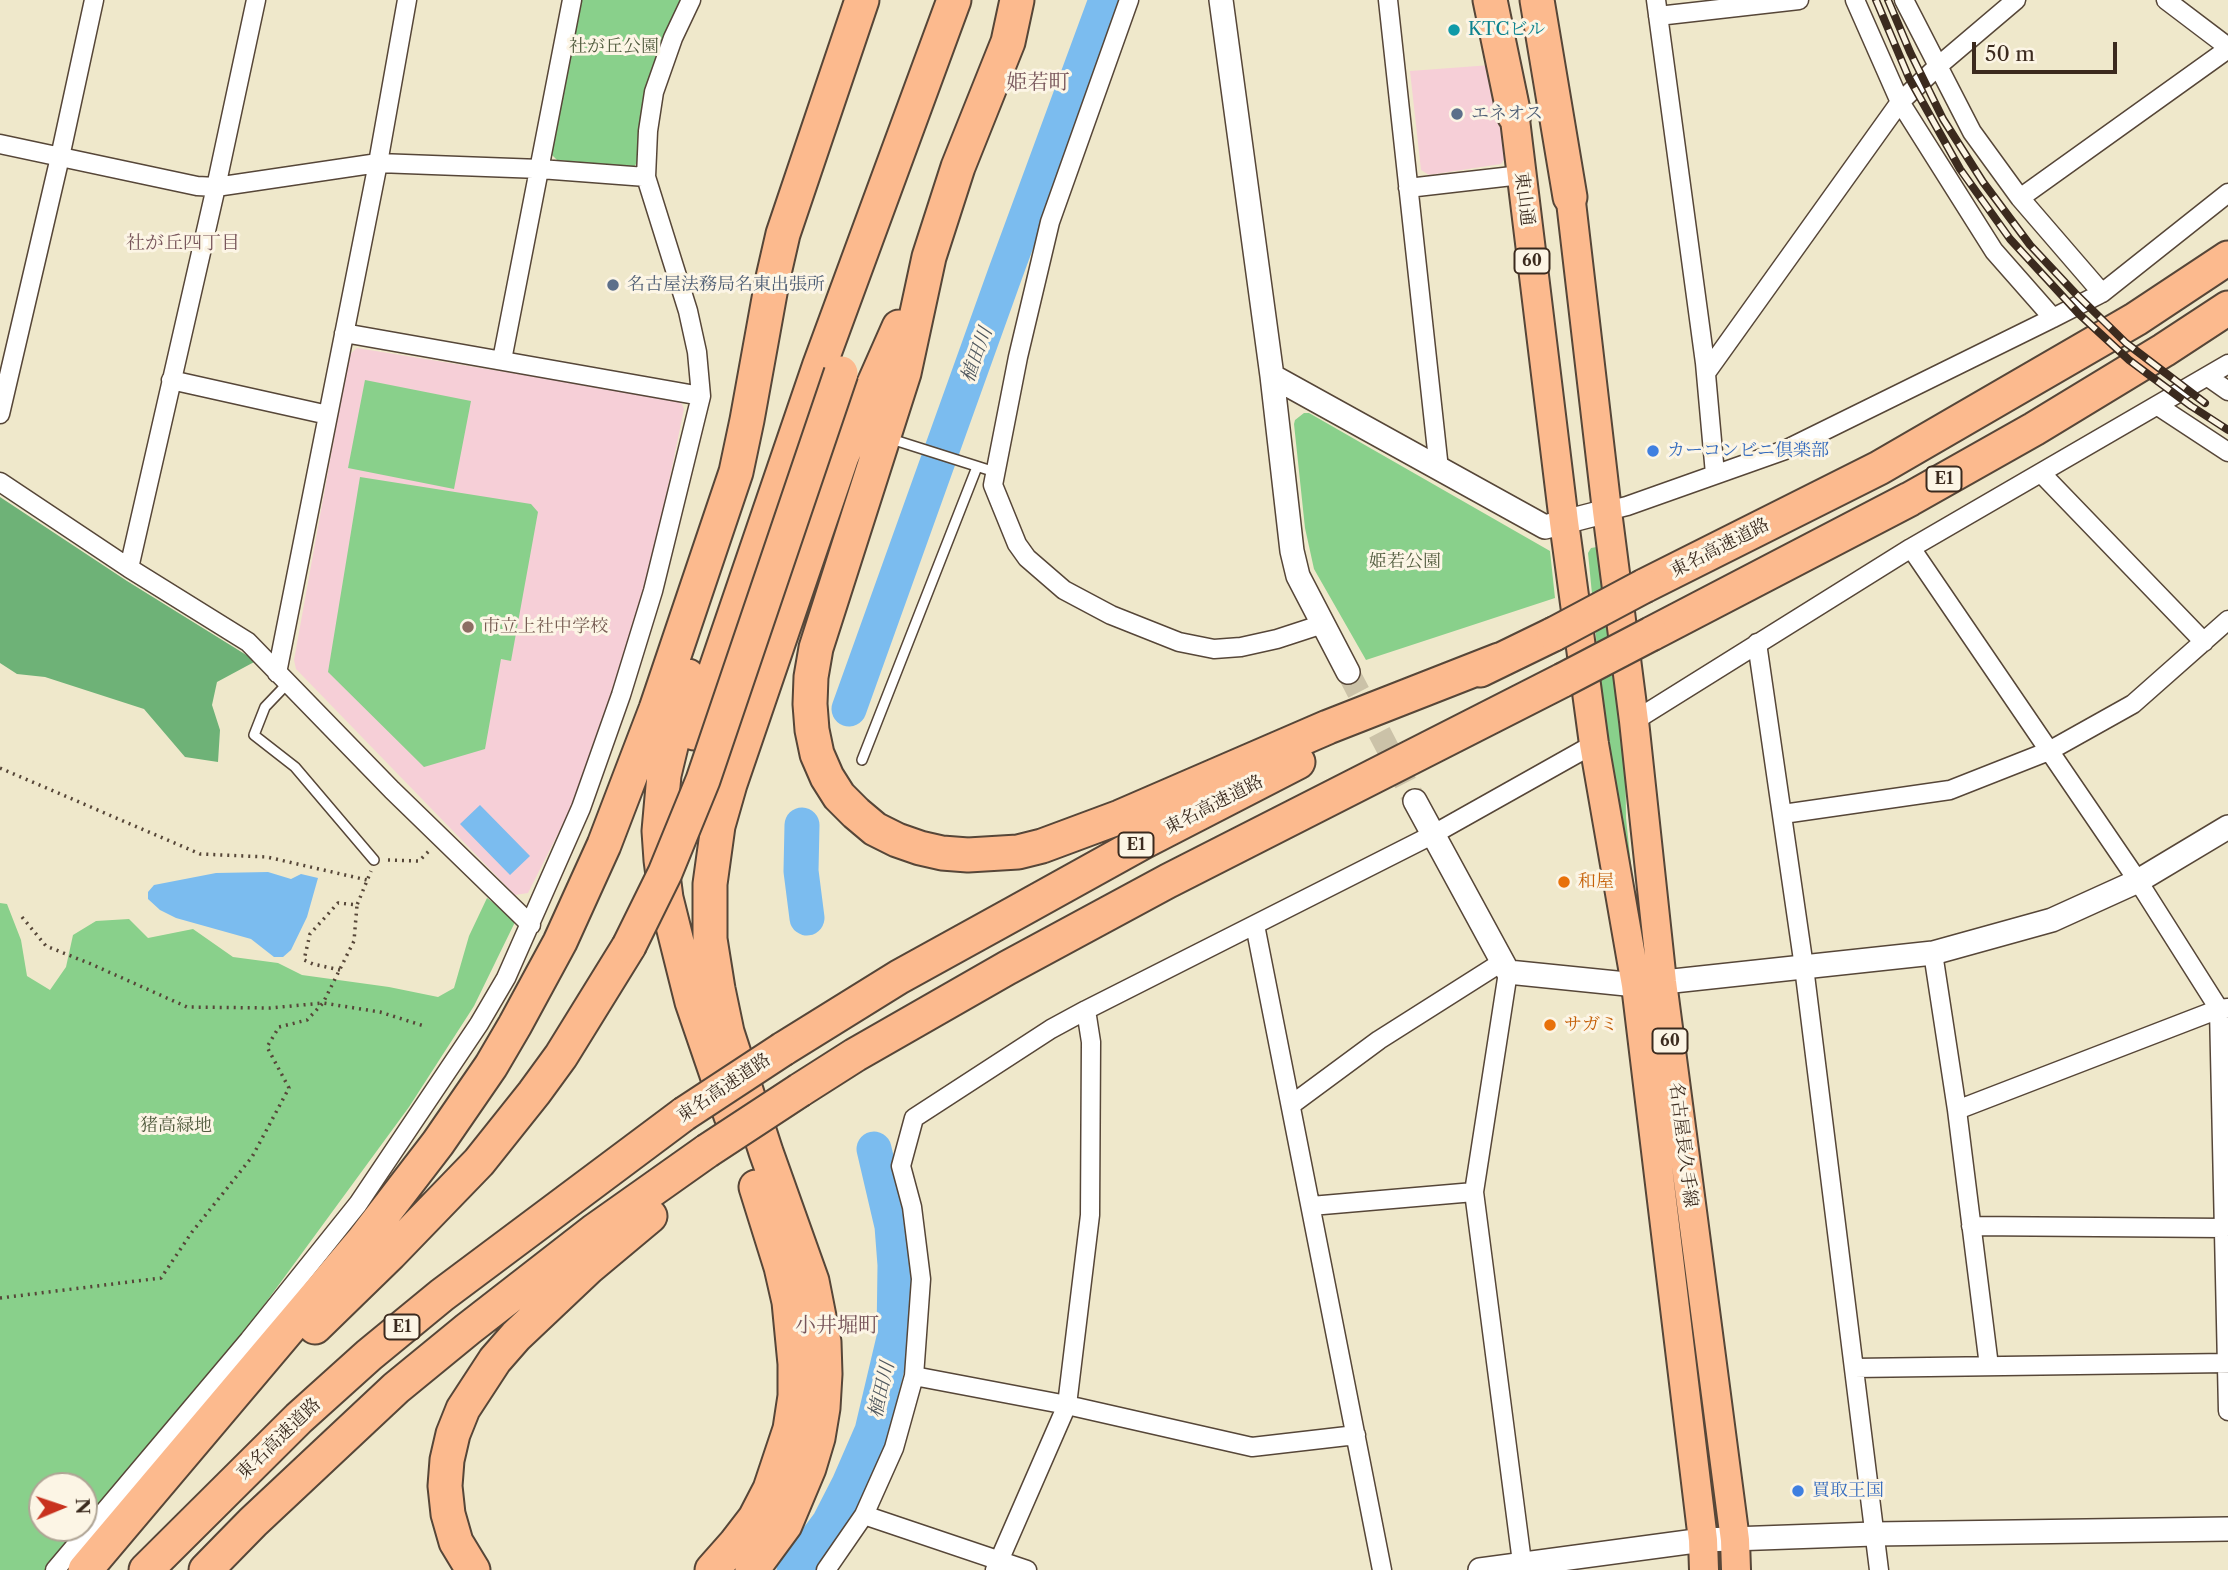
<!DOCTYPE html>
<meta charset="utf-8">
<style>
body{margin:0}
#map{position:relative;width:2228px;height:1570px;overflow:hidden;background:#efe8cb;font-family:"Libre Caslon Text",serif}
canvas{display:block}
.north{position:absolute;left:28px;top:1472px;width:70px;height:70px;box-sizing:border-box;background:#fcf5e5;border:2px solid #afa495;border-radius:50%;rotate:88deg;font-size:19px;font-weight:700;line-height:28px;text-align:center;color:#3b2a1e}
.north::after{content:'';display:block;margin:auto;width:24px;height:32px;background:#c8321e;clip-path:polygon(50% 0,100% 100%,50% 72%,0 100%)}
.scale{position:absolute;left:1972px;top:42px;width:145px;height:32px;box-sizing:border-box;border:4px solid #3b2a1e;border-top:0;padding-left:9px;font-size:21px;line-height:24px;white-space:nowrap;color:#3b2a1e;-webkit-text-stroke:5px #fcf5e5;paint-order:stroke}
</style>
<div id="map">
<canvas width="2228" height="1570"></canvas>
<div class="north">N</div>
<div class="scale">50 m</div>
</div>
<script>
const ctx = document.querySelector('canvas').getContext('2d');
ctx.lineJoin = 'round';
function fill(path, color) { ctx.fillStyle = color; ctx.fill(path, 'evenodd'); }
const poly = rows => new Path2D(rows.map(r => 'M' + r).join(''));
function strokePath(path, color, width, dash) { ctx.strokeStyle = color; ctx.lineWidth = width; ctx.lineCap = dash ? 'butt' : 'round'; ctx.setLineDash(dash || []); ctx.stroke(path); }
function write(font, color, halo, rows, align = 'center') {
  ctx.font = font + ' "Libre Caslon Text","Noto Serif JP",serif'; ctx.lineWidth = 6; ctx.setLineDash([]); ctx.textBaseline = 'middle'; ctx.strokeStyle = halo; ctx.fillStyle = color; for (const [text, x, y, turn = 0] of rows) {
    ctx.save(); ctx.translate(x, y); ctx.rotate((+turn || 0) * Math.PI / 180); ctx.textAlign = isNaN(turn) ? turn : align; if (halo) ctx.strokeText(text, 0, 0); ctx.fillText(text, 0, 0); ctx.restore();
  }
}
const built = poly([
 [1491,65,1506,157,1501,164,1429,175,1421,170,1410,71],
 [357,348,680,400,684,409,646,594,614,695,570,810,528,893,515,895,296,669,294,660,349,355]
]);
const green = poly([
 [577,0,680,0,649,79,642,111,640,158,634,167,557,160,549,152],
 [365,380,471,401,454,489,348,468],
 [1304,413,1309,413,1550,551,1555,598,1366,660,1314,569,1305,528,1294,424,1295,420],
 [360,477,531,504,538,512,511,661,501,659,485,749,424,767,328,672],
 [1597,547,1602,551,1625,732,1626,818,1639,942,1599,729,1596,635,1588,553,1591,548],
 [487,898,516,920,474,1006,409,1107,231,1350,84,1526,84,1486,42,1486,42,1528,82,1528,46,1570,0,1570,0,903,7,904,21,940,27,976,50,990,66,967,73,935,96,921,129,919,148,938,193,929,233,957,278,963,302,975,389,987,438,997,454,988,469,936]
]);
const forest = poly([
 [0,497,127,581,256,661,217,682,212,705,220,730,218,762,185,757,144,709,45,677,17,674,0,663]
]);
const water = poly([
 [480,805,530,856,510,875,460,824],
 [268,872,291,879,301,874,318,878,307,917,291,950,283,957,274,957,251,939,176,918,160,910,148,899,148,892,154,885,216,873]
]);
const river = poly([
 [849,709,1005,274,1106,0],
 [802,825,801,871,807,918],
 [794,1570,829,1523,849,1484,872,1431,894,1338,895,1265,892,1226,874,1149]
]);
const tertiaryTunnel = poly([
 [1348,672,1415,801]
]);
const path = poly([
 [0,768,200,854,267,857,367,880],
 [388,860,419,861,429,851],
 [22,917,46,946,91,964,187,1007,270,1008,323,1003,380,1012,424,1026],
 [340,970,313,964,304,960,310,934,338,903,357,905,371,871],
 [0,1298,161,1278,192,1232,252,1157,289,1088,267,1047,279,1027,307,1020,323,1003,354,941,357,905]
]);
const service = poly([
 [888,438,995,472],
 [287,684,265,707,254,735,295,767,374,860],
 [862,760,977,467]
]);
const minor = poly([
 [1129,0,1050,222,1018,357,993,485,1017,544,1027,558,1064,590,1111,615,1179,642,1214,649,1241,647,1277,639,1323,624],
 [1388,0,1439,469],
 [1656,0,1705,363,1715,474],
 [1855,0,1900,102,1994,251,2053,318],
 [1904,0,1972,132,2020,198,2102,293],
 [2166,0,2228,47],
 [1658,16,1799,0],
 [0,144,197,186,216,187,378,163,540,169,646,177],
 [1408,188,1521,175],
 [2020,198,2228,49],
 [344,333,701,396],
 [502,360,572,0],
 [1706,373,1900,102,1937,67,2016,0],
 [2208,377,2228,391],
 [171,380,328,415],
 [2158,406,2228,452],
 [0,414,60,157,94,0],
 [2041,473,2204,642],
 [0,482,129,568,248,642,392,790,531,925],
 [1607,511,1627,506,1785,450,2053,318,2102,293,2228,193],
 [1911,548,2138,881,2219,1009,2228,1411],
 [129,568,216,187,256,0],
 [1757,643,1804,967,1879,1570],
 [277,673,378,163,407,0],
 [1634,721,1911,548,2228,364],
 [1783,814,1950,790,2049,751,2133,704,2228,620],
 [1255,925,1382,1570],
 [1933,953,1957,1110,1989,1366],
 [1508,972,1474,1192,1523,1570],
 [1291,1105,1379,1040,1502,962],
 [1957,1110,2219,1009,2228,1008],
 [1311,1206,1474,1192],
 [1971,1226,2223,1228],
 [1854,1368,2228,1363],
 [914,1376,1067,1405,1252,1447,1356,1435],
 [864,1515,1027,1570],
 [55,1570,249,1340,358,1204,479,1024,506,978,581,808,621,695,653,591,701,396,697,352,688,311,646,177,648,131,654,92,673,38,691,0],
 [826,1570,864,1515,894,1448,914,1376,921,1279,912,1207,901,1166,914,1118,1051,1029,1086,1010,1432,835,1594,744],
 [995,1570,1067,1405,1090,1215,1091,1042,1086,1010]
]);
const tertiary = poly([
 [1221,0,1272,376,1292,551,1298,576,1348,672],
 [1272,376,1545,527,1607,511],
 [1415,801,1508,972,1636,985,1933,953,2052,920,2138,881,2228,827],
 [1480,1570,1703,1540,1874,1534,2228,1529]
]);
const primary = poly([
 [1512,95,1564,522,1594,744,1636,985,1703,1540,1704,1570],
 [1568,176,1607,511,1634,721,1662,982,1735,1540,1736,1570]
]);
const motorway = poly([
 [1017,0,1008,42,958,167,929,257,904,373,816,648,811,677,810,704,812,730,817,754,827,777,839,796,856,813,875,829,897,840,920,848,942,853,968,855,1018,852,1042,846,1120,817,1328,727,1499,660],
 [1490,0,1514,115],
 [1537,0,1570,197],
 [1644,586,1879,468,2136,319,2228,258],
 [1651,634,1910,499,2034,429,2164,350,2228,308],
 [1480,670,1554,634],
 [688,676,664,775,659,831,661,860,666,898,692,1002,731,1116],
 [694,733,819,367,954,0],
 [783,1049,899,977,1015,913,1143,842,1298,762],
 [800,1090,855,1055,1007,968,1168,881,1563,680],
 [315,1327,390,1254,479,1162,534,1093,561,1056,629,946],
 [85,1570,362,1242,438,1143,491,1066,515,1025,560,942,604,845,656,709,736,472,747,420,772,282,783,234,862,0],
 [146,1570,299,1418,369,1355,442,1295,684,1114],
 [206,1570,253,1522,396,1388,468,1329,594,1231,707,1151],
 [473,1570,456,1542,448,1514,445,1486,447,1460,453,1434,463,1409,495,1360,516,1336,589,1267,650,1216],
 [712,1570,735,1544,755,1518,770,1489,790,1429,795,1396,795,1364,789,1302,781,1267,756,1187],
 [752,1570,785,1525,809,1468,818,1438,823,1408,825,1374,824,1342,812,1281,766,1152,727,1032,718,989,710,939,710,884,718,826,730,784,842,456,899,327]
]);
const rail = poly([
 [1876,0,1909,78,1937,128,1960,169,2010,239,2079,314,2129,360,2191,406,2228,430],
 [1888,0,1910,52,1943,119,1983,182,2030,245,2075,293,2126,343,2205,403]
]);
const motorwayBridge = poly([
 [1554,634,1644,586],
 [1563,680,1651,634],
 [629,946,665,873,703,780,841,373],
 [684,1114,783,1049],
 [707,1151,800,1090]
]);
const markers = [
 [1454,30,7,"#0f9aa8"],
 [1457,114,7,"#5c6f8a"],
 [613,285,7,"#5c6f8a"],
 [1653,451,7,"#3f7fe0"],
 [468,627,7,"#8d6e63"],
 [1564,882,7,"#e8710a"],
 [1550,1025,7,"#e8710a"],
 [1798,1491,7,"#3f7fe0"]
];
const shields = [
 [1532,261,35],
 [1944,479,35],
 [1136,845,35],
 [1670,1041,35],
 [402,1327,35]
];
const shieldNames = [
 ["60",1532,261],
 ["E1",1944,479],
 ["E1",1136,845],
 ["60",1670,1041],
 ["E1",402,1327]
];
const cultureNames = [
 ["KTCビル",1468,30]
];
const parkNames = [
 ["社が丘公園",614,47],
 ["姫若公園",1405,562],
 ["猪高緑地",176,1126]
];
const serviceNames = [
 ["エネオス",1471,114],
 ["名古屋法務局名東出張所",627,285]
];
const streetNames = [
 ["東山通",1524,199,83],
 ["東名高速道路",1720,548,-27],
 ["東名高速道路",1214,805,-27],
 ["東名高速道路",724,1088,-34],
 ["名古屋長久手線",1683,1145,83],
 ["東名高速道路",279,1439,-44]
];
const shopNames = [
 ["カーコンビニ倶楽部",1667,451],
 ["買取王国",1812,1491]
];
const educationNames = [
 ["市立上社中学校",482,627]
];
const foodNames = [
 ["和屋",1578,882],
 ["サガミ",1564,1025]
];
const neighbourhoodNames = [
 ["社が丘四丁目",183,244]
];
const waterNames = [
 ["植田川",977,355,-70],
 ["植田川",882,1390,-77]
];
const quarterNames = [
 ["姫若町",1038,83],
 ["小井堀町",837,1326]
];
fill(built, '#f6cfd7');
fill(green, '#89d08b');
fill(forest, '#6eb277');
fill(water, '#7bbcef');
strokePath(river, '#7bbcef', 35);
strokePath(tertiaryTunnel, '#cbc2a8', 23, [23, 11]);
strokePath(service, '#564638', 12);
strokePath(minor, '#564638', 21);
strokePath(tertiary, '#564638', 26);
strokePath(primary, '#564638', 32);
strokePath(motorway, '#564638', 37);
strokePath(path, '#564638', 3.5, [2, 5]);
strokePath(service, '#fff', 9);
strokePath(minor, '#fff', 18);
strokePath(tertiary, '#fff', 23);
strokePath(primary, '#fcba8e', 28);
strokePath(motorway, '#fcba8e', 33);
strokePath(rail, '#3b2a1e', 8);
strokePath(rail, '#fcf5e5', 5, [16]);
strokePath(motorwayBridge, '#564638', 37, []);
strokePath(motorwayBridge, '#fcba8e', 33);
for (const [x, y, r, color] of markers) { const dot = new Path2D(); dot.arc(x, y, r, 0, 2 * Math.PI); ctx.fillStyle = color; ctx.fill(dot); strokePath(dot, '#fcf5e5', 2.5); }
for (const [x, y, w] of shields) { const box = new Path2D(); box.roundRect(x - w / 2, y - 12.5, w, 25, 5); ctx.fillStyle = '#fcf5e5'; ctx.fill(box); strokePath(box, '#3b2a1e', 2); }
write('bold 16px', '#3b2a1e', null, shieldNames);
write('18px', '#0d838f', '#fcf5e5', cultureNames, 'left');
write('18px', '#525c3f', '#fcf5e5', parkNames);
write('18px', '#4e5e75', '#fcf5e5', serviceNames, 'left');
write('18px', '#3b2a1e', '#fcf5e5', streetNames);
write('18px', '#366cbe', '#fcf5e5', shopNames, 'left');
write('18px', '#785e54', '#fcf5e5', educationNames, 'left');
write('18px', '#c56008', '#fcf5e5', foodNames, 'left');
write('19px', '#78565b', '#fcf5e5', neighbourhoodNames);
write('italic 19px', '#4e565d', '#fcf5e5', waterNames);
write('21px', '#78565b', '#fcf5e5', quarterNames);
</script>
